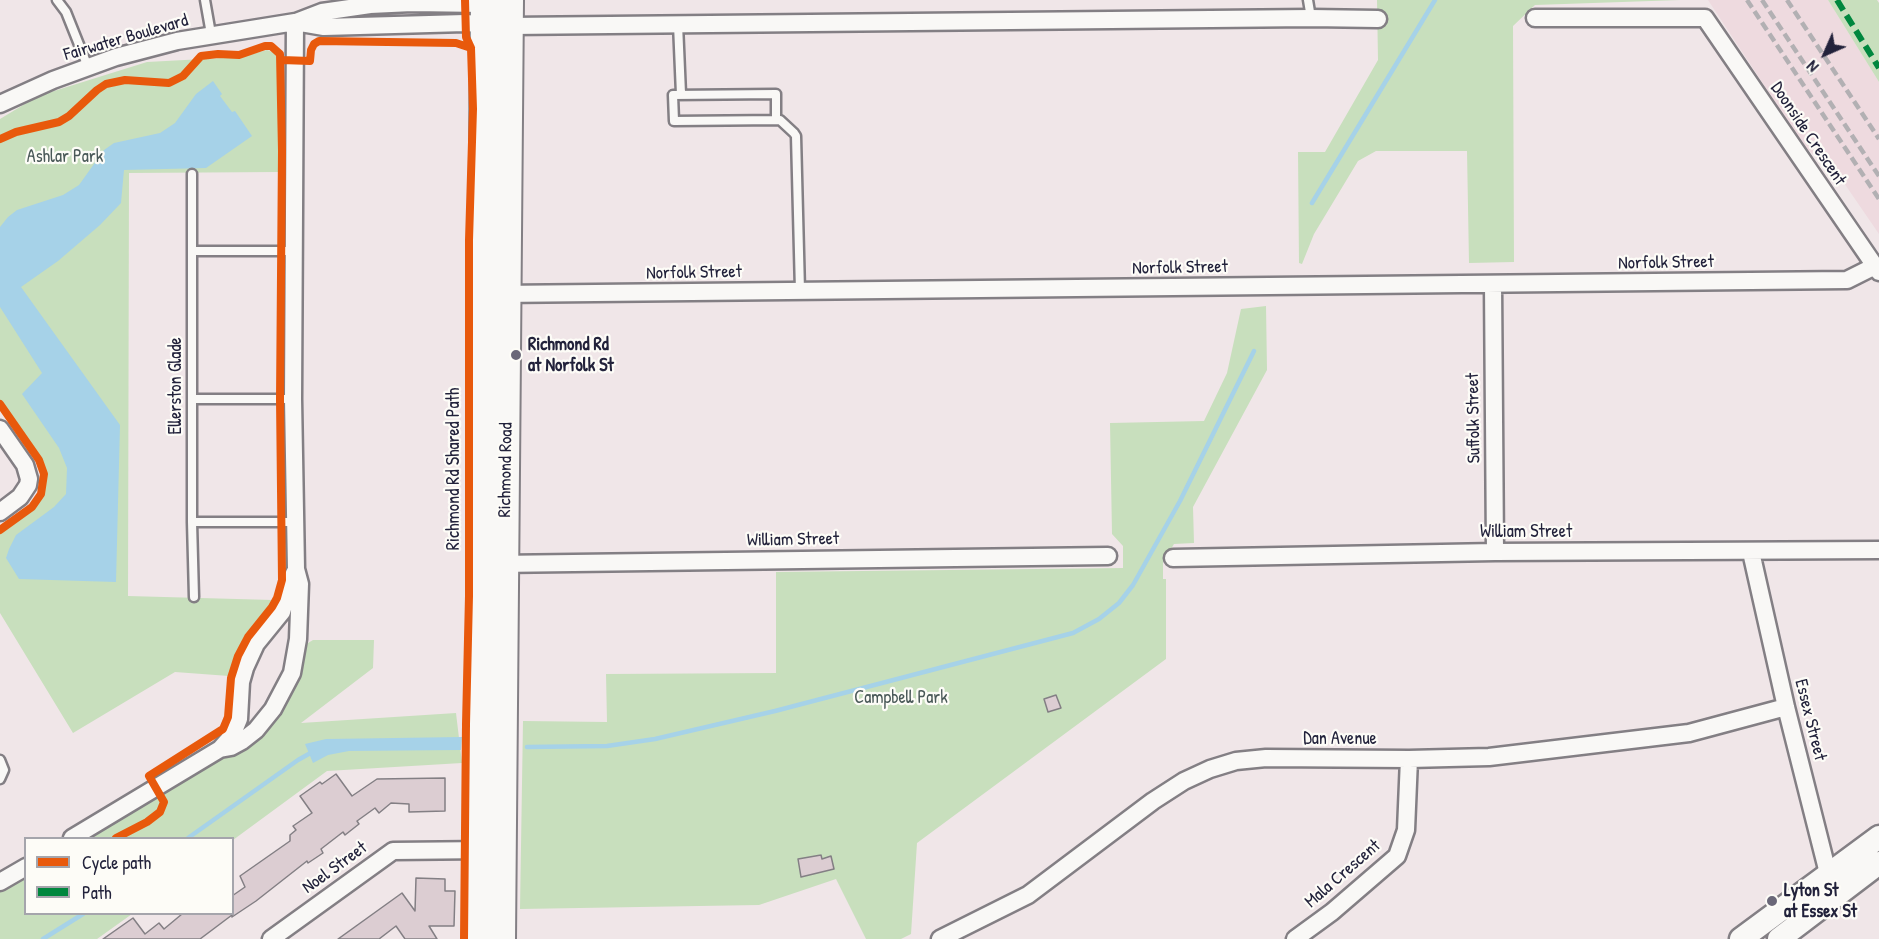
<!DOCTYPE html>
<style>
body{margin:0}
#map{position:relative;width:1879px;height:939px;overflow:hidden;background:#f0e6e8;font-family:"Patrick Hand",sans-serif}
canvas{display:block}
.legend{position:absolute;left:24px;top:837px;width:210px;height:78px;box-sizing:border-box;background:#fdfcf7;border:2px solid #a5a5ac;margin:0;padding:8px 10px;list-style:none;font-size:18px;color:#22223b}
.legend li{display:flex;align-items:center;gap:12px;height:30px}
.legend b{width:30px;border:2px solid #a5a5ac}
.north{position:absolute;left:1795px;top:24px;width:60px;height:60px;-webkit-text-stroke:4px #fdfcf7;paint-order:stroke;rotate:225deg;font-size:16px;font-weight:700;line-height:24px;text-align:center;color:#22223b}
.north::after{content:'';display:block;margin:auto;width:21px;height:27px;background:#22223b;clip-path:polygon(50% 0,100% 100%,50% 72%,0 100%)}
</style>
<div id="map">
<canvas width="1879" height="939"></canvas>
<ul class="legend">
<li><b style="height:8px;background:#e8590c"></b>Cycle path</li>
<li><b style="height:8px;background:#00873e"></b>Path</li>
</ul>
<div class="north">N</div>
</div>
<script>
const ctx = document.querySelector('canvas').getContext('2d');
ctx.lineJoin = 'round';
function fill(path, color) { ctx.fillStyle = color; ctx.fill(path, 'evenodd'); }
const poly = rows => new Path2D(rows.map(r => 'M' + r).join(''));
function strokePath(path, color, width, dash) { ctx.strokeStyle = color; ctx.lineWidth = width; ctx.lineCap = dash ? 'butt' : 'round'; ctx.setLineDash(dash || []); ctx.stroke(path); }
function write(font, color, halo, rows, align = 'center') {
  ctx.font = font + ' "Patrick Hand",sans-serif'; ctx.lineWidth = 4.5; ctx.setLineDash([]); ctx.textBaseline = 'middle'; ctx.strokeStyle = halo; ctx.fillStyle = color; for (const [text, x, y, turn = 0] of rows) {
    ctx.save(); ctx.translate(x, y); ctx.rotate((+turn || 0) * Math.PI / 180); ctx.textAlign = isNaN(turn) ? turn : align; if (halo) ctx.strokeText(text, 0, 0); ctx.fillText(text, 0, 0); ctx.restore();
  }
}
const built = poly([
 [1708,0,1828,0,1879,82,1879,234,1844,183,1804,146]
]);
const green = poly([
 [1377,0,1680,0,1535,5,1513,26,1514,262,1469,263,1467,151,1376,151,1358,161,1314,234,1302,264,1299,263,1298,152,1325,152,1378,60],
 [1828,0,1877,0,1879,3,1879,82],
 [267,50,275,53,279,61,279,172,129,173,128,596,273,600,243,639,229,676,175,672,73,733,0,613,0,529,32,507,41,494,44,475,39,460,0,404,0,119,38,96,147,62,241,57],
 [1266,306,1267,370,1193,507,1194,543,1174,544,1163,562,1163,579,1166,579,1166,659,917,843,911,934,901,939,866,939,836,879,759,905,520,909,523,721,607,722,606,674,776,673,776,572,1123,568,1123,546,1112,534,1110,423,1204,421,1227,373,1241,309],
 [313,640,374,640,373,668,301,723,456,713,462,763,327,771,233,840,91,838,257,737,303,646],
 [25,877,26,914,132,914,97,939,0,939,0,892]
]);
const water = poly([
 [213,81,222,94,220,96,232,112,235,111,252,136,206,168,124,170,121,203,100,225,58,261,21,287,120,425,116,582,19,579,6,558,9,549,16,535,54,507,66,494,67,468,59,448,22,394,42,373,0,307,0,227,8,217,17,210,63,195,79,185,104,150,114,143,160,133,175,123,196,94],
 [462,737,461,750,349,751,328,755,313,763,305,744,326,739]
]);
const stream = poly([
 [1312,203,1435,0],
 [527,747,607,746,655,739,775,711,1073,633,1099,619,1119,603,1133,585,1180,501,1254,351],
 [188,838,298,760,314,751],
 [43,939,83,914]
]);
const building = poly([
 [1056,695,1061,708,1048,712,1044,699,1056,695],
 [336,774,352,796,377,779,445,778,445,811,409,812,409,804,391,803,379,813,375,808,357,821,359,824,345,835,343,832,321,849,323,853,308,863,307,861,256,901,232,917,232,915,200,939,103,939,133,918,145,934,159,923,164,929,182,914,232,914,232,896,245,887,240,876,290,841,290,835,296,830,293,826,312,813,300,796,320,782,322,784,336,774],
 [821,855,822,859,831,856,834,869,801,877,798,859,821,855],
 [416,878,445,879,445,891,455,891,454,926,429,926,437,939,405,939,396,926,379,939,338,939,402,893,415,911,416,878]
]);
const service = poly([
 [57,0,66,12,88,67],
 [205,0,211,34],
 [1308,0,1311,18],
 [678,24,681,94],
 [776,120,776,94,673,95,674,121,780,120,794,133,796,136,800,291],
 [192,174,192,522,194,597],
 [193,251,294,251],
 [192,399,293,399],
 [192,522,294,522],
 [0,760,4,770,0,779]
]);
const minor = poly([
 [1535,18,1705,18,1879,272],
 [296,22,322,12,370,5,412,3,484,4,491,10],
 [0,104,53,80,116,57,177,41,295,22,324,27,465,23,510,26,1311,18,1378,19],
 [1493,284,1495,552],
 [499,294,1847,280,1875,266],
 [0,429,25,465,29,479,28,485,20,497,0,512],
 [1751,552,1786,707,1831,885],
 [1173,558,1495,552,1879,550],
 [497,564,1108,556],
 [220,749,231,747,242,741,256,730,273,709,292,673,298,639,300,584,296,569,293,399,295,22],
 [72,838,220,749,228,740,234,731,239,719,241,682,245,668,256,644,282,612,294,573],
 [0,882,26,867],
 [271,939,393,851,488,850],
 [940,939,1028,895,1153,801,1184,781,1210,769,1236,761,1266,758,1409,759,1489,757,1689,733,1786,707],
 [1295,939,1332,912,1397,856,1406,830,1409,759]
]);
const secondary = poly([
 [1741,939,1879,837],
 [1779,939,1879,863]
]);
const primary = poly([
 [478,939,484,0],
 [502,939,510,0]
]);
const rail = poly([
 [1747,0,1879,199],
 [1762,0,1879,176],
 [1787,0,1879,139]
]);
const quiet = poly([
 [1837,0,1879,68]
]);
const cycleway = poly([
 [282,60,310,61,311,50,314,44,319,41,456,43,471,48],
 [0,139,16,132,59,122,69,116,97,90,106,84,125,80,169,83,183,76,201,56,218,54,239,55,265,46,271,46,280,54,282,151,280,399,282,580,277,598,272,607,248,637,238,656,231,678,228,717,223,729,149,776,164,802,160,812,147,822,116,838],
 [0,404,39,460,44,474,41,494,32,507,0,530],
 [464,939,466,724,469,596,469,240,473,109,471,48,466,37,465,0]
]);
const markers = [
 [516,355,6,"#6a6778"],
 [1772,901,6,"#6a6778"]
];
const streetNames = [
 ["Fairwater Boulevard",126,38,-16],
 ["Doonside Crescent",1808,134,56],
 ["Norfolk Street",1666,263,-1],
 ["Norfolk Street",1180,268,-1],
 ["Norfolk Street",694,273,-1],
 ["Ellerston Glade",176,386,-90],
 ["Suffolk Street",1474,418,-91],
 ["Richmond Rd Shared Path",454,469,-90],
 ["Richmond Road",506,470,-89],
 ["William Street",1526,532],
 ["William Street",793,540,-1],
 ["Essex Street",1810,720,76],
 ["Dan Avenue",1340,739],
 ["Noel Street",335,868,-36],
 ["Mala Crescent",1343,874,-41]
];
const parkNames = [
 ["Ashlar Park",65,157],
 ["Campbell Park",901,698]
];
const poiNames = [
 ["Richmond Rd",528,345],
 ["at Norfolk St",528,366],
 ["Lyton St",1784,891],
 ["at Essex St",1784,912]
];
fill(built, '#eedadf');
fill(green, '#c8dfbd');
fill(water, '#a6d2e8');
strokePath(stream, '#a6d2e8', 4.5);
fill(building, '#dccdd2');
strokePath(building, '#837f84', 1.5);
strokePath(service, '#837f84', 13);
strokePath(minor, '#837f84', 21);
strokePath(secondary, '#837f84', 27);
strokePath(primary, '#837f84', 30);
strokePath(service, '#f9f8f6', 8);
strokePath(minor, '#f9f8f6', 16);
strokePath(secondary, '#f9f8f6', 22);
strokePath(primary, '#f9f8f6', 26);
strokePath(rail, '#b2b0b3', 4.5, [9, 4.5]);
strokePath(quiet, '#00873e', 6, [12, 6]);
strokePath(cycleway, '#e8590c', 8);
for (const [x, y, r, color] of markers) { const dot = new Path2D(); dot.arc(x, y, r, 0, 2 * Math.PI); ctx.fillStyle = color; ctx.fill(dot); strokePath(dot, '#fdfcf7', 2); }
write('18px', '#22223b', '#fdfcf7', streetNames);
write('18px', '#4a5958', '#fdfcf7', parkNames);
write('bold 18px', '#22223b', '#fdfcf7', poiNames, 'left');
</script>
